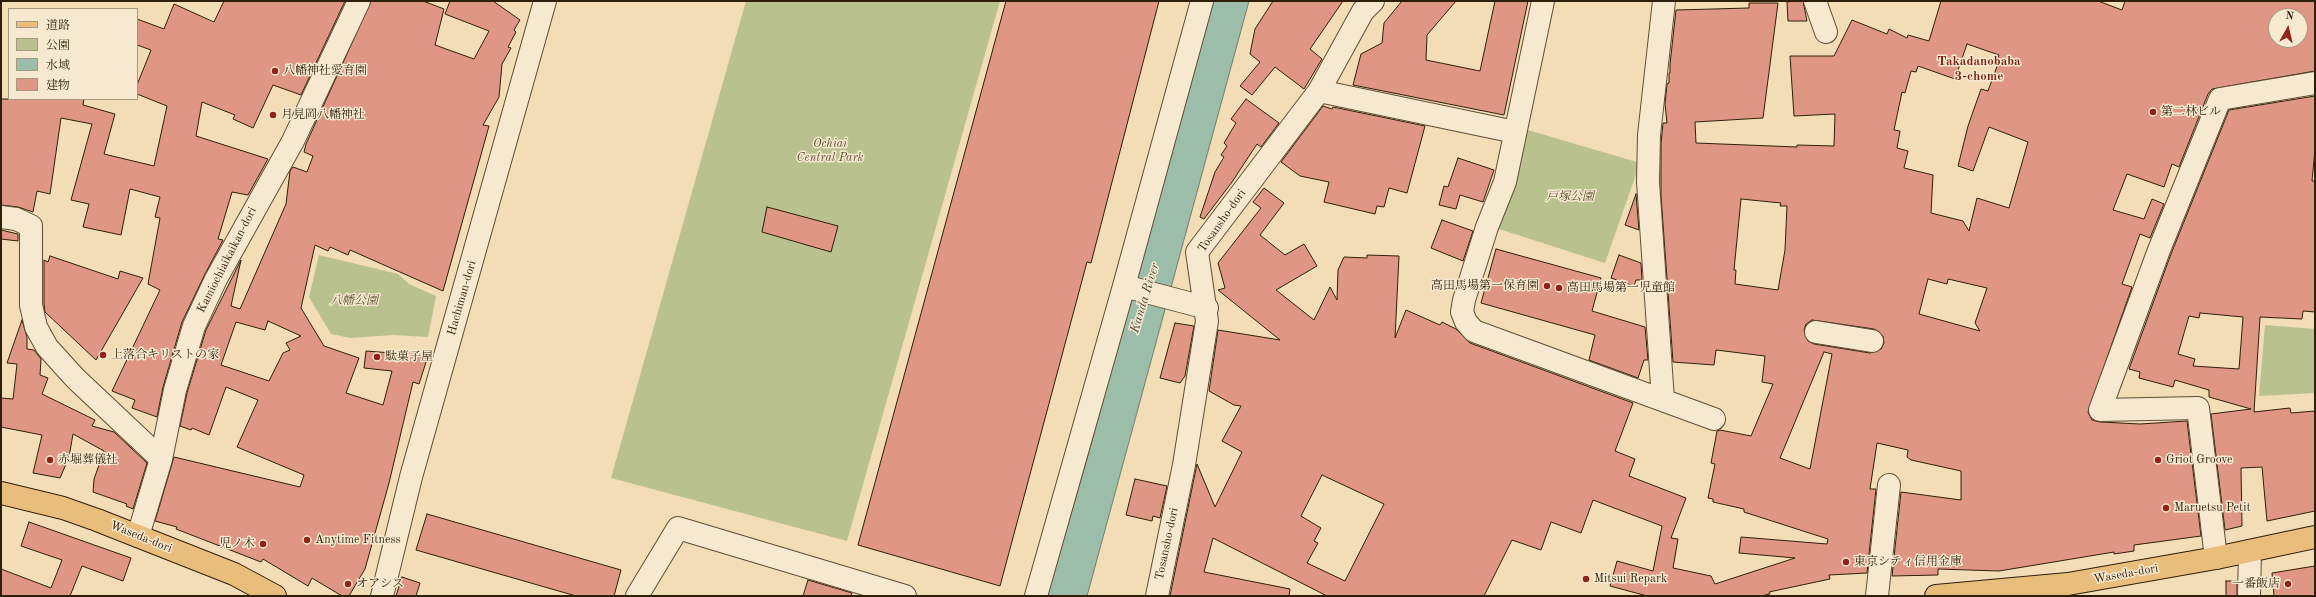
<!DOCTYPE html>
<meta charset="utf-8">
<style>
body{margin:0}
#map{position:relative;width:2316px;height:597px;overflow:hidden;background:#f2ddb7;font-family:"Old Standard TT","Noto Serif JP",serif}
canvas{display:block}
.frame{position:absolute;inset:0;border:2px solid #2e1f08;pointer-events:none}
.legend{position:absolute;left:8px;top:8px;width:130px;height:92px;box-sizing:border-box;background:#f7e9d0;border:1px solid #a79880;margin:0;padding:5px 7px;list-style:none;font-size:12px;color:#2e1f08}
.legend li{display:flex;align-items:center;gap:8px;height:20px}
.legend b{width:20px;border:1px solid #a79880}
.north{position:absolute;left:2268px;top:8px;width:40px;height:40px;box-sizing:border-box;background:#f7e9d0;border:1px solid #a79880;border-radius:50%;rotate:8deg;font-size:11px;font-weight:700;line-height:16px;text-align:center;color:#2e1f08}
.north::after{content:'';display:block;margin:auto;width:14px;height:18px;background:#8f2418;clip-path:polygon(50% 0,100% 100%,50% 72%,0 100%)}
</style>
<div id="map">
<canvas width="2316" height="597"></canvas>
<div class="frame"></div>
<ul class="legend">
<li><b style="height:5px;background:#e9be7c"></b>道路</li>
<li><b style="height:11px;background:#b9c18f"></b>公園</li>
<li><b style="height:11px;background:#9cbda9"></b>水域</li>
<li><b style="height:11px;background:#e09685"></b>建物</li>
</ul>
<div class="north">N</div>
</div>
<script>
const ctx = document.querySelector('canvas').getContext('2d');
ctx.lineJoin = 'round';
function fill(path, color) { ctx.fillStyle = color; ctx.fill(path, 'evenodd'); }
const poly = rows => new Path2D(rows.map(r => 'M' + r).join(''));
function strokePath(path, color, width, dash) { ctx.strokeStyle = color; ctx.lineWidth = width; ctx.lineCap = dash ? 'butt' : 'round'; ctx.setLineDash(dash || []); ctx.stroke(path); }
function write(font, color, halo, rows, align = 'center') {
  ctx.font = font + ' "Old Standard TT","Noto Serif JP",serif'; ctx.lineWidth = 3; ctx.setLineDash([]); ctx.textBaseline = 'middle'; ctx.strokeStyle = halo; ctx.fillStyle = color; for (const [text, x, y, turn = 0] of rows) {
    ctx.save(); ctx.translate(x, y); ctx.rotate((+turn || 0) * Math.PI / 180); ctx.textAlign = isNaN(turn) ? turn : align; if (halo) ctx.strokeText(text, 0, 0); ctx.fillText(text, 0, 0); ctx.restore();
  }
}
const green = poly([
 [746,1,1000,1,847,541,611,478],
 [1528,130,1640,163,1605,263,1499,229],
 [319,255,398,274,409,284,436,296,428,337,393,335,351,338,331,334,309,297],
 [2265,325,2315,329,2315,393,2259,396]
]);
const water = poly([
 [1211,1,1249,1,1087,596,1047,596,1089,452,1211,1]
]);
const building = poly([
 [224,1,345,1,301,95,273,85,253,128,233,119,235,115,202,102,196,136,268,159,248,195,232,192,218,239,223,240,205,274,182,322,163,387,157,417,132,408,135,400,112,391,160,290,148,284,160,218,155,217,160,197,130,189,121,235,83,227,89,204,71,200,92,124,61,118,50,194,37,191,33,212,18,207,1,205,1,99,84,99,83,105,115,114,104,154,154,166,167,106,137,94,137,85,151,50,137,45,137,19,164,29,174,4,214,22,224,1],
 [371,1,423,1,444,9,435,45,474,59,489,31,445,14,450,1,493,1,520,20,514,30,516,32,508,47,511,48,502,64,499,97,483,125,489,126,443,291,350,250,348,255,330,247,328,251,315,245,301,308,324,346,359,358,346,393,383,405,392,371,364,368,366,351,405,354,406,350,424,355,423,358,427,359,419,384,413,382,389,483,365,569,349,596,342,596,312,578,308,586,263,559,261,562,176,529,177,527,155,521,174,457,300,487,304,475,237,447,258,400,226,387,209,435,192,428,191,430,180,426,187,393,206,330,241,260,231,306,240,309,286,204,290,171,293,167,307,172,313,156,304,152,306,144,371,1],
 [268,321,301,336,286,343,290,350,283,353,269,381,221,365,236,322,265,330,268,321],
 [1006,1,1159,1,1091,263,1087,262,1000,586,858,545,1006,1],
 [1273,1,1343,1,1310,49,1322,59,1304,89,1275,67,1252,95,1240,86,1260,62,1250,54,1255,29,1273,1],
 [1402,1,1456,1,1427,35,1426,60,1480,71,1495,1,1528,1,1504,115,1353,85,1361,54,1382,43,1384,23,1402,1],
 [1794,1,1803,1,1807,21,1788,21,1787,2,1794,1],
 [1941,1,2098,1,2122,10,2125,1,2315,1,2315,71,2212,89,2208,94,2179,167,2172,164,2164,187,2127,174,2113,210,2144,219,2152,199,2164,204,2150,238,2140,234,2122,284,2132,287,2088,412,2092,420,2100,422,2140,424,2187,421,2201,536,2134,545,2134,551,2114,554,2114,552,1999,571,1938,569,1938,575,1892,576,1901,492,1961,500,1961,471,1911,460,1907,457,1908,450,1877,443,1870,489,1876,489,1867,573,1829,575,1830,579,1769,592,1770,594,1761,596,1647,596,1610,586,1617,561,1653,571,1662,526,1593,500,1581,533,1551,522,1541,550,1512,540,1484,596,1327,596,1213,538,1204,572,1290,589,1289,596,1170,596,1197,464,1215,507,1242,452,1222,441,1241,406,1234,405,1209,391,1218,330,1280,340,1218,290,1225,288,1218,263,1261,208,1253,202,1264,188,1284,203,1260,235,1285,255,1304,244,1317,266,1276,290,1314,320,1330,287,1337,300,1338,270,1344,257,1367,258,1367,255,1399,256,1395,338,1406,310,1440,325,1442,322,1456,329,1470,343,1633,403,1615,451,1635,459,1629,476,1686,498,1671,538,1678,539,1673,568,1711,576,1715,584,1795,558,1739,553,1741,537,1827,544,1828,539,1744,512,1744,509,1713,502,1713,499,1708,498,1715,464,1711,463,1717,431,1720,430,1751,436,1773,384,1762,382,1765,356,1716,350,1714,365,1673,362,1661,196,1661,144,1663,123,1667,123,1665,104,1667,84,1669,83,1669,73,1670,73,1670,64,1676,10,1749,8,1749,3,1778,3,1763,118,1695,122,1696,143,1797,147,1797,145,1834,146,1835,114,1794,116,1790,56,1834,56,1852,20,1887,34,1889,29,1907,38,1908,35,1929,41,1941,1],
 [2276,16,2300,16,2300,40,2276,40,2276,16],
 [1967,44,1999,55,1997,60,1999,61,1988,91,1981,89,1968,126,1958,166,1973,171,1989,127,2028,142,2009,208,1977,198,1969,231,1963,221,1931,213,1933,175,1904,168,1908,151,1897,148,1900,131,1894,130,1902,92,1905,93,1911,71,1916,72,1918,66,1955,79,1967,44],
 [1741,199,1781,203,1780,206,1787,206,1785,250,1778,290,1735,284,1736,270,1734,270,1741,199],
 [1928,279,1947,284,1948,279,1987,288,1975,323,1980,331,1919,314,1928,279],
 [1812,320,1874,329,1883,336,1884,343,1881,349,1870,353,1814,344,1808,341,1804,330,1806,324,1812,320],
 [1824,352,1832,354,1810,469,1780,458,1824,352],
 [1322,475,1384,504,1345,581,1307,563,1318,543,1314,541,1321,528,1301,516,1322,475],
 [2315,96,2315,150,2312,181,2315,181,2315,312,2303,311,2302,319,2260,317,2254,412,2290,408,2291,413,2315,411,2315,511,2267,521,2262,467,2241,468,2242,526,2225,530,2211,414,2251,409,2209,397,2209,390,2175,380,2173,387,2139,378,2140,372,2129,369,2171,254,2229,110,2315,96],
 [2200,313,2243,317,2239,369,2193,366,2195,359,2178,354,2189,316,2199,318,2200,313],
 [1246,99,1279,123,1261,147,1257,144,1232,182,1204,219,1200,217,1215,172,1224,157,1221,155,1227,146,1224,143,1236,123,1231,119,1246,99],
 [1323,106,1332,109,1333,107,1425,126,1407,193,1389,188,1384,207,1377,206,1375,214,1324,202,1329,182,1300,176,1281,162,1323,106],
 [1458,158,1494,170,1483,202,1460,195,1456,209,1439,205,1444,186,1448,187,1458,158],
 [1636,194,1639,230,1625,225,1636,194],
 [767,207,838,226,831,252,762,232,767,207],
 [1442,220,1473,231,1463,261,1431,248,1442,220],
 [1,230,18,234,18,241,1,239,1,230],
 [1496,249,1601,278,1592,311,1645,327,1648,360,1644,360,1638,378,1589,360,1595,335,1481,303,1496,249],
 [1619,255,1641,263,1642,280,1636,280,1634,286,1611,278,1619,255],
 [50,256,118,279,120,271,143,278,96,360,45,312,44,304,44,260,48,262,50,256],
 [22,320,27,337,27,349,34,350,41,359,40,375,48,378,42,394,95,420,92,426,114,432,147,463,133,509,126,506,127,504,93,492,94,479,104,451,73,434,69,457,60,478,33,473,42,435,1,427,1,398,13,399,17,364,7,363,22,320],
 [1175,323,1194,326,1185,376,1180,383,1160,378,1175,323],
 [1135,479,1167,486,1160,518,1153,516,1152,521,1126,515,1135,479],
 [427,514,621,570,614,596,576,596,416,550,427,514],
 [29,522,131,558,123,581,82,566,70,596,1,596,1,569,51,588,62,560,21,546,29,522],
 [2315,566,2315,596,2274,596,2272,573,2315,566],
 [402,577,420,583,416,596,396,596,402,577],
 [808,580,852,593,851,596,803,596,808,580],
 [2226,581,2237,581,2237,596,2226,596,2226,581]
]);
const minor = poly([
 [1543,1,1505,182,1487,227,1464,300,1462,312,1466,322,1474,331,1714,419],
 [1815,1,1826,32],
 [1319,91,1515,132],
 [1,217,16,219,31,226,31,305,36,327,47,347,75,378,161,459],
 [1124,286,1207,308],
 [1816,332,1872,341],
 [1663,400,1648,182,1649,135,1664,1],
 [138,536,161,459,175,390,194,326,216,279,293,141,359,1],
 [2216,558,2198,408,2100,410,2159,250,2220,99,2315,83],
 [382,596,411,477,545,1],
 [637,596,678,528,905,596],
 [1036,596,1124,286,1202,1],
 [1157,596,1184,465,1207,321,1197,252,1319,91,1363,11,1373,1],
 [1877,596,1889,485],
 [2249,596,2250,551]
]);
const major = poly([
 [1,493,63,508,97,520,234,574,275,596],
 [1936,596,2068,584,2216,558,2315,537]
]);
const markers = [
 [275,71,4,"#8f2418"],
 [2153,112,4,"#8f2418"],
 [273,115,4,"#8f2418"],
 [1547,286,4,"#8f2418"],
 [1559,288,4,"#8f2418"],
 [103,355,4,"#8f2418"],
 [377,357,4,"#8f2418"],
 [50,460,4,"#8f2418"],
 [2158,460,4,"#8f2418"],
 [2166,508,4,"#8f2418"],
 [307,540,4,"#8f2418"],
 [263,544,4,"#8f2418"],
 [1846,562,4,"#8f2418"],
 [1586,579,4,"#8f2418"],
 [348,584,4,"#8f2418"],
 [2288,584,4,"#8f2418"]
];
const poiNames = [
 ["八幡神社愛育園",283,71],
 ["第二林ビル",2161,112],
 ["月見岡八幡神社",281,115],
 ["高田馬場第一保育園",1539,286,"right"],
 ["高田馬場第一児童館",1567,288],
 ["上落合キリストの家",111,355],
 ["駄菓子屋",385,357],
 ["赤堀葬儀社",58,460],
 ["Griot Groove",2166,460],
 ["Maruetsu Petit",2174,508],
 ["Anytime Fitness",315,540],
 ["児ノ木",255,544,"right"],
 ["東京シティ信用金庫",1854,562],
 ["Mitsui Repark",1594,579],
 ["オアシス",356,584],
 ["一番飯店",2280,584,"right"]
];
const parkNames = [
 ["Ochiai",830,144],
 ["Central Park",830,158],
 ["戸塚公園",1570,197],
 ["八幡公園",354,301]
];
const streetNames = [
 ["Tosansho-dori",1222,221,-55],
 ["Kamiochiaikaikan-dori",227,260,-63],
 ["Hachiman-dori",462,298,-74],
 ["Waseda-dori",141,537,22],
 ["Tosansho-dori",1167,544,-78],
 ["Waseda-dori",2126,574,-10]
];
const neighbourhoodNames = [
 ["Takadanobaba",1979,62],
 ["3-chome",1979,77]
];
const waterNames = [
 ["Kanda River",1145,298,-73]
];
fill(green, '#b9c18f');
fill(water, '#9cbda9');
strokePath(water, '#707e69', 1);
fill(building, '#e09685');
strokePath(building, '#2e1f08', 1);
strokePath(minor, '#5f4e34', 24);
strokePath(major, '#2e1f08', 24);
strokePath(minor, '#f7e9d0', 22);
strokePath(major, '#e9be7c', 22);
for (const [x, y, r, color] of markers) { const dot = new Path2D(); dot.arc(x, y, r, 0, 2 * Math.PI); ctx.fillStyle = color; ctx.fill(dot); strokePath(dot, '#f7e9d0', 1.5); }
write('12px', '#2e1f08', '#f7e9d0', poiNames, 'left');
write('italic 12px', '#585030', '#f7e9d0', parkNames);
write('12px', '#2e1f08', '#f7e9d0', streetNames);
write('bold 13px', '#7a1f14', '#f7e9d0', neighbourhoodNames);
write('italic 13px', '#4f4e38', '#f7e9d0', waterNames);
</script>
